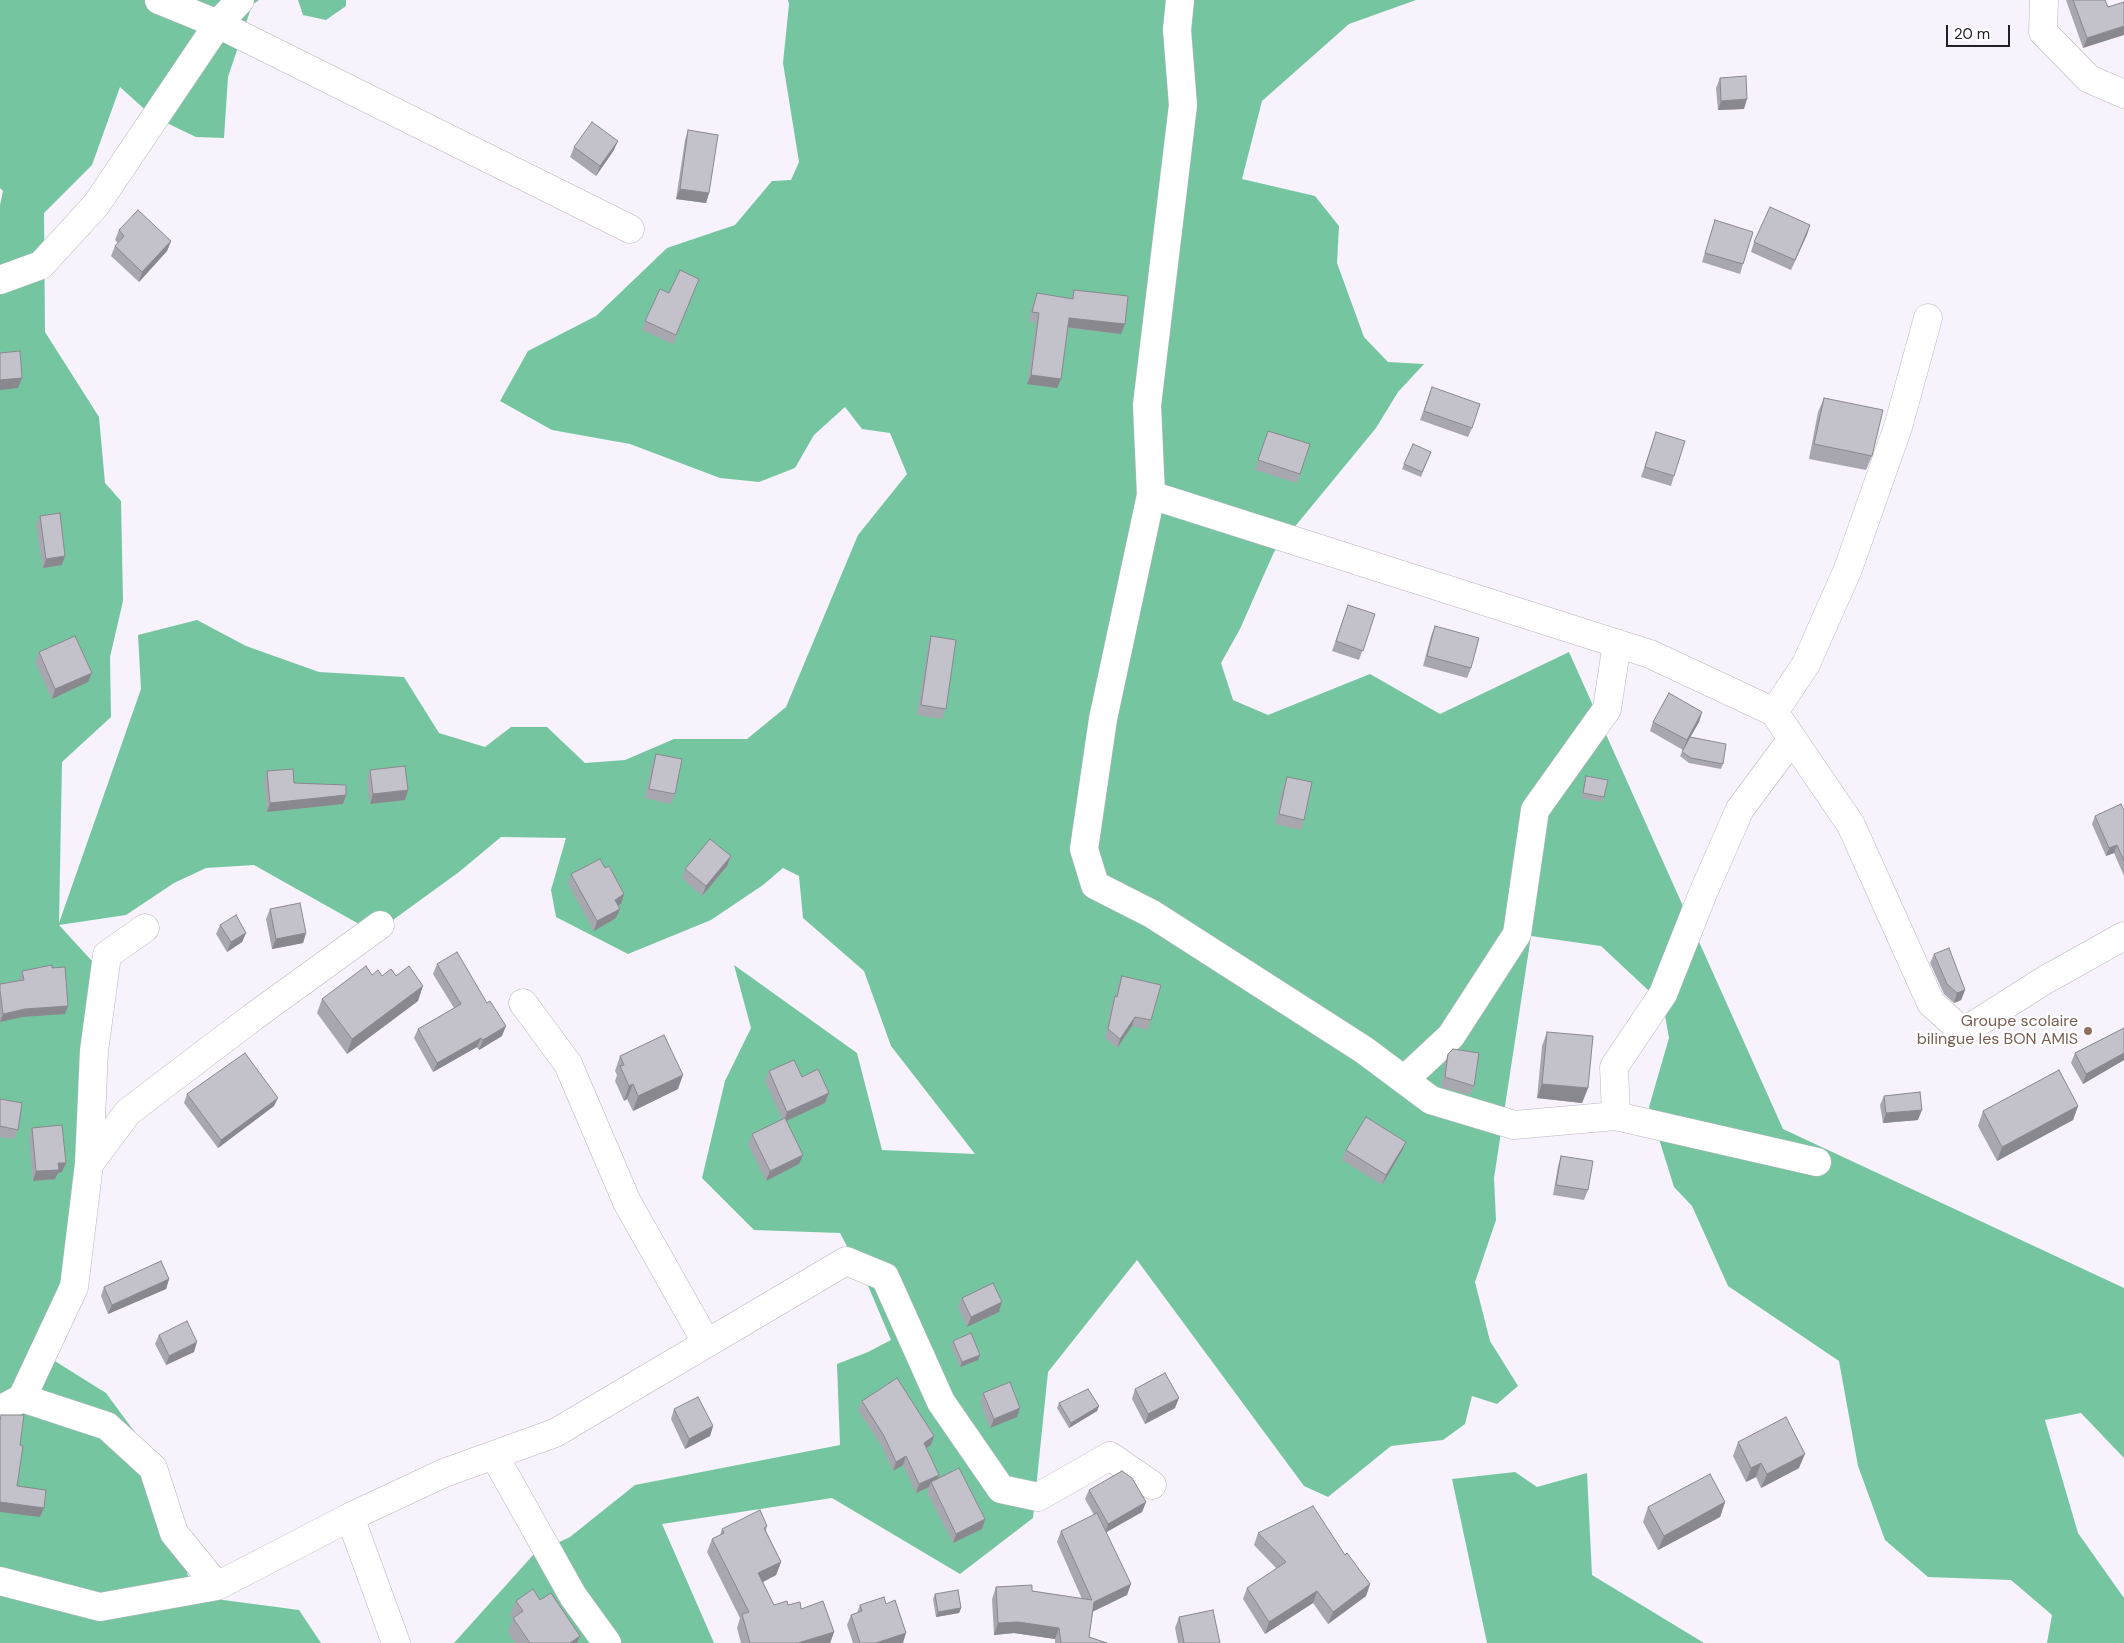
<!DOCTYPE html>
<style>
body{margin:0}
#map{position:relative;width:2124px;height:1643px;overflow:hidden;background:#f7f2fb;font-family:"DM Sans",sans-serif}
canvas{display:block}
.scale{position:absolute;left:1946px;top:25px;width:64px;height:22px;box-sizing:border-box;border:2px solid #222023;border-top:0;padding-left:6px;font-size:15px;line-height:18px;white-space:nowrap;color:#222023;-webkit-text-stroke:4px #fff;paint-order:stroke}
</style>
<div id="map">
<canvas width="2124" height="1643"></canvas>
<div class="scale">20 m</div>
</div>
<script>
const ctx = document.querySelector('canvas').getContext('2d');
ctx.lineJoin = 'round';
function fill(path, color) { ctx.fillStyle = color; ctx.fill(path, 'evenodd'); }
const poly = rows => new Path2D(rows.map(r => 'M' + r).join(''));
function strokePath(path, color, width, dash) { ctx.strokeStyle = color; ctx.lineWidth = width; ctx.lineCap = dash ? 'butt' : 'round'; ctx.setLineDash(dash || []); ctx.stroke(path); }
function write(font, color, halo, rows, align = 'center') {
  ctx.font = font + ' "DM Sans",sans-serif'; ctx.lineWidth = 4.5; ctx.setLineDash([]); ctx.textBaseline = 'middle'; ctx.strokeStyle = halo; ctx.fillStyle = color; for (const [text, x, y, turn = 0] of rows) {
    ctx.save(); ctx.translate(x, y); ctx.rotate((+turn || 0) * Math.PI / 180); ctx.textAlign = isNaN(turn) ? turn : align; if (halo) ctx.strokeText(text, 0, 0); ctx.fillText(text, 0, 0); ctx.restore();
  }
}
const forest = poly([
 [0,0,259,0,252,5,228,77,224,138,196,137,152,116,120,87,92,165,44,213,45,332,99,417,105,483,121,501,123,601,110,657,111,717,62,762,59,923,141,689,138,635,197,620,246,646,319,672,404,677,439,733,485,747,511,727,547,727,585,763,625,760,674,739,747,739,786,707,858,535,907,474,890,433,862,429,845,407,814,435,795,468,759,482,720,478,630,444,552,430,500,401,528,351,596,316,667,248,735,225,772,181,791,180,799,162,783,63,789,4,788,0,1416,0,1349,24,1262,101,1242,179,1315,196,1339,226,1337,263,1364,337,1388,362,1424,364,1398,392,1376,428,1274,552,1240,629,1221,663,1233,700,1268,715,1370,674,1440,714,1569,652,1783,1129,2124,1288,2124,1458,2081,1413,2045,1420,2078,1533,2124,1598,2124,1643,2047,1643,2052,1615,2011,1580,1928,1577,1885,1540,1858,1466,1839,1361,1728,1286,1692,1206,1674,1187,1649,1107,1669,1038,1663,1004,1601,946,1531,936,1494,1178,1496,1220,1475,1282,1490,1341,1518,1386,1497,1404,1472,1396,1465,1424,1443,1440,1391,1446,1328,1497,1304,1486,1137,1260,1048,1372,1033,1518,960,1574,832,1498,662,1524,714,1643,454,1643,534,1554,570,1537,635,1485,840,1445,837,1364,868,1352,891,1340,869,1288,840,1233,754,1230,702,1178,725,1081,751,1028,734,965,857,1053,882,1150,975,1154,891,1046,864,971,803,918,799,876,783,868,763,885,711,920,628,954,556,917,551,890,566,838,501,837,459,872,375,933,254,865,206,868,174,883,126,915,59,925,114,985,50,1358,106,1393,161,1468,193,1596,299,1610,321,1643,0,1643,0,205,3,191,0,188],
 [298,0,346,0,346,6,326,20,303,15],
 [1515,1472,1537,1487,1587,1473,1592,1575,1704,1643,1487,1643,1452,1479]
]);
const minor = poly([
 [159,0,218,24,630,229],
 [1180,0,1177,30,1183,105,1147,405,1151,495,1103,719,1084,849,1095,885,1152,914,1364,1050,1431,1100,1514,1125,1616,1116,1817,1162],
 [2044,0,2043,32,2089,79,2124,94],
 [0,280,41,265,96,205,218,24,240,0],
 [1151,495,1650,654,1774,712,1851,825,1931,1003,1963,1032,2045,980,2124,936],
 [1774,712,1806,664,1848,569,1898,427,1928,318],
 [523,1003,568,1064,627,1202,706,1342],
 [1404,1080,1451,1036,1517,934,1535,810,1607,709,1617,643],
 [1616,1116,1614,1067,1663,994,1703,893,1740,809,1792,739],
 [89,1164,128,1112,253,1017,380,925],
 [22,1398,107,1426,153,1468,174,1533,217,1586],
 [0,1410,22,1398,74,1287,89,1164,94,1051,107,955,145,928],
 [494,1455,573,1596,607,1643],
 [350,1517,396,1643],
 [0,1581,100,1607,217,1586,350,1517,444,1473,555,1433,846,1261,885,1277,941,1402,1001,1489,1038,1497,1110,1456,1152,1485]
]);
const wall = poly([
 [2066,0,2105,0,2083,48],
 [1720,78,1744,109,1718,110,1716,88],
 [688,130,709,193,706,203,676,199,685,140],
 [574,147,614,150,596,176,570,157],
 [1715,220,1743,264,1740,274,1702,262],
 [1810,225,1791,270,1751,252,1754,242],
 [119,230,171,241,167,251,139,282,111,256,115,246,118,243,115,240],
 [699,279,673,344,642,330,645,321,669,293],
 [1074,290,1121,334,1068,328,1061,379,1057,388,1027,384,1036,323,1029,321,1033,303,1037,293,1071,299],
 [1432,387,1472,428,1468,437,1420,420],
 [1824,398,1872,456,1866,470,1809,459,1818,412],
 [1268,431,1300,474,1297,483,1255,470],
 [1656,432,1674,476,1671,486,1641,477],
 [1431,452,1421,477,1402,469,1404,464],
 [40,516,62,565,43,568,36,525],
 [1348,605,1375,614,1359,660,1332,651],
 [1435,626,1471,668,1467,678,1423,666,1431,636],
 [931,636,946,709,942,719,917,715,928,646],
 [39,652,92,673,88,682,52,699,35,662],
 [1702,712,1699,722,1690,737,1723,764,1721,769,1689,763,1680,756,1683,750,1650,731,1653,722],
 [656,754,675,794,671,804,645,798,652,764],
 [370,770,408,790,405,800,370,804,367,780],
 [267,771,294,783,346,795,343,804,267,812,264,780],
 [1586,776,1604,797,1602,802,1581,798],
 [1287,777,1304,820,1301,830,1275,824,1283,787],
 [2124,810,2124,876,2114,853,2106,856,2092,824,2095,816],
 [731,856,727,866,702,896,682,878,685,869],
 [605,868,624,894,621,904,618,906,616,918,594,931,568,884,571,874],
 [270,909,306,933,303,943,272,949,266,919],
 [220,925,246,933,242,942,227,952,216,934],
 [1934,954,1965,990,1961,1000,1954,1003,1944,994,1930,963],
 [437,964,502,1036,479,1050,477,1047,433,1072,414,1038,418,1029,454,1008,433,974],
 [52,968,68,1006,65,1014,22,1017,0,1022,0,984,19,981,22,971],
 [382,976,396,976,418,1001,347,1054,317,1013,322,999],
 [1122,976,1151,1020,1148,1030,1132,1026,1117,1048,1105,1038,1111,1006,1115,996,1116,997,1118,985],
 [2124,1028,2124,1060,2083,1084,2071,1063,2075,1053],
 [1547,1032,1588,1088,1582,1103,1537,1098,1542,1046],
 [1448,1054,1474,1086,1470,1095,1441,1087,1445,1063],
 [620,1056,678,1089,633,1111,627,1099,624,1101,615,1081,617,1075,615,1071],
 [769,1071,802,1077,829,1093,825,1103,786,1121,799,1164,766,1181,748,1144,752,1134,782,1119,765,1081],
 [187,1094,274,1106,218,1148,184,1103],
 [1884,1096,1918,1120,1883,1123,1880,1105],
 [0,1099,18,1130,14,1139,0,1137],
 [2078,1106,2073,1120,1997,1161,1978,1126,1983,1111],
 [32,1128,66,1163,62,1172,58,1173,55,1179,33,1181,29,1137],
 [1346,1150,1402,1151,1382,1185,1342,1160],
 [1561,1156,1588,1190,1584,1200,1553,1195,1558,1166],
 [169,1279,166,1289,108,1314,101,1296,104,1287],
 [962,1298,999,1312,967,1327,958,1307],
 [159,1335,194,1352,166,1365,155,1344],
 [953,1341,980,1355,978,1360,960,1367,951,1346],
 [1135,1389,1175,1408,1145,1424,1132,1399],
 [983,1393,1020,1408,1017,1417,990,1428,980,1402],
 [862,1401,931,1445,926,1448,938,1479,985,1519,982,1529,953,1543,927,1492,929,1487,916,1493,903,1465,893,1471,881,1445,858,1410],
 [1059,1403,1099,1406,1097,1411,1069,1428,1057,1408],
 [674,1409,713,1426,710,1436,685,1449,671,1419],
 [1738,1442,1799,1468,1761,1488,1756,1477,1746,1482,1733,1456],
 [1089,1490,1146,1502,1142,1512,1106,1532,1127,1595,1093,1611,1089,1637,1107,1643,1055,1643,1055,1639,1014,1633,994,1635,992,1599,996,1587,1032,1591,1082,1599,1057,1542,1061,1531,1094,1515,1085,1499],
 [1725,1502,1720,1517,1658,1550,1643,1522,1648,1507],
 [767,1526,766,1531,781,1562,776,1575,763,1582,774,1605,788,1605,801,1609,834,1632,830,1643,741,1643,737,1628,740,1618,707,1552,712,1539,720,1535,722,1529],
 [1258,1533,1345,1555,1370,1584,1366,1596,1328,1624,1313,1603,1265,1634,1243,1599,1247,1588,1277,1569,1254,1545],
 [935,1594,961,1608,959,1613,936,1617,933,1599],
 [540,1600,580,1636,577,1643,515,1643,508,1632,513,1618,510,1615,516,1601],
 [886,1604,903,1643,853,1643,847,1625,851,1615,857,1613,860,1605],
 [1179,1617,1220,1643,1178,1643,1175,1628]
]);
const shadedWall = poly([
 [2124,26,2124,35,2083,48,2087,38],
 [1747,99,1744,109,1718,110,1721,101],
 [618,141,614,150,596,176,600,166],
 [680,189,709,193,706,203,676,199],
 [1810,225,1807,235,1791,270,1795,260],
 [171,241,167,251,139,282,142,272],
 [1069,318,1125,324,1121,334,1065,327],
 [1031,375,1061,379,1057,388,1027,384],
 [22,378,18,388,0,390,0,380],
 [65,556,62,565,43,568,46,559],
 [92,673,88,682,52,699,55,689],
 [1702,712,1699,722,1683,750,1687,740],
 [408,790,405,800,370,804,373,794],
 [346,795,343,804,267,812,270,803],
 [2117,845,2114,853,2106,856,2109,848],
 [731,856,727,866,702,896,706,886],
 [624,894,621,904,611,909,615,900],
 [620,909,616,918,594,931,597,921],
 [246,933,242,942,227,952,231,942],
 [306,933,303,943,272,949,276,939],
 [423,986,418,1001,347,1054,352,1039],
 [1965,990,1961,1000,1954,1003,1957,993],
 [68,1006,65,1014,22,1017,0,1022,3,1014,25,1009],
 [1135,1017,1132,1026,1117,1048,1120,1039],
 [506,1026,502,1036,479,1050,483,1040],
 [481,1038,477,1047,433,1072,437,1063],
 [2124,1053,2124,1060,2083,1084,2086,1074],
 [683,1075,678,1089,633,1111,638,1096],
 [633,1084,627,1099,624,1101,629,1086],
 [1542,1084,1588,1088,1582,1103,1537,1098],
 [829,1093,825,1103,784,1122,787,1112],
 [278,1098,274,1106,218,1148,221,1140],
 [2078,1106,2073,1120,1997,1161,2002,1147],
 [1922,1110,1918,1120,1883,1123,1886,1113],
 [1406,1142,1402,1151,1382,1185,1386,1175],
 [803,1155,799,1164,766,1181,770,1171],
 [58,1163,66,1163,62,1172,58,1173,55,1179,33,1181,36,1171],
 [169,1279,166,1289,108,1314,112,1305],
 [1002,1302,999,1312,967,1327,971,1317],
 [197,1342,194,1352,166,1365,169,1356],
 [980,1355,978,1360,960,1367,962,1362],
 [1179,1398,1175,1408,1145,1424,1148,1414],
 [1099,1406,1097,1411,1069,1428,1071,1423],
 [1020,1408,1017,1417,990,1428,994,1419],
 [713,1426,710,1436,685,1449,689,1439],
 [934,1436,931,1445,921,1452,924,1443],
 [1805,1454,1799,1468,1761,1488,1767,1474],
 [906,1456,903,1465,893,1471,896,1462],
 [1761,1463,1756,1477,1746,1482,1751,1468],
 [939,1475,936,1484,931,1482,929,1487,916,1493,919,1484],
 [0,1502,44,1508,40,1517,0,1512],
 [1146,1502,1142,1512,1105,1533,1108,1524],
 [1725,1502,1720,1517,1658,1550,1664,1536],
 [985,1519,982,1529,953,1543,956,1534],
 [781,1562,776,1575,753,1587,758,1573],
 [1131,1584,1127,1595,1090,1613,1094,1602],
 [1370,1584,1366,1596,1328,1624,1333,1612],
 [1317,1591,1313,1603,1265,1634,1269,1622],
 [961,1608,959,1613,936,1617,938,1612],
 [1018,1622,1059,1628,1055,1639,1014,1633,994,1635,998,1623],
 [834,1632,830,1643,798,1643],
 [906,1633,903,1643,876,1643],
 [580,1636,577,1643,570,1643]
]);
const building = poly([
 [2073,0,2105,0,2108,7,2124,2,2124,26,2087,38,2073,0],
 [1746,76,1747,99,1721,101,1720,78,1746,76],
 [592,122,618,141,600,166,574,147,592,122],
 [688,130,718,135,709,193,680,189,688,130],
 [1770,207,1810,225,1795,260,1754,242,1770,207],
 [138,210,171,241,142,272,115,246,124,236,119,230,138,210],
 [1715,220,1753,232,1743,264,1705,253,1715,220],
 [680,270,699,279,676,335,645,321,660,289,669,293,680,270],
 [1074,290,1128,296,1125,324,1069,318,1061,379,1031,375,1039,313,1032,312,1037,293,1073,299,1074,290],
 [20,351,22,378,0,380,0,353,20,351],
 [1432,387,1480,404,1472,428,1424,411,1432,387],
 [1824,398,1883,410,1872,456,1814,444,1824,398],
 [1268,431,1310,444,1300,474,1258,460,1268,431],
 [1656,432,1685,441,1674,476,1645,467,1656,432],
 [1413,444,1431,452,1422,472,1404,464,1413,444],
 [60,513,65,556,46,559,40,516,60,513],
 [1348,605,1375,614,1363,651,1336,641,1348,605],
 [1435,626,1479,638,1471,668,1427,656,1435,626],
 [75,636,92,673,55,689,39,652,75,636],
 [931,636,956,640,946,709,921,705,931,636],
 [1669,693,1702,712,1687,740,1653,722,1669,693],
 [1690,737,1726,744,1723,764,1691,758,1682,752,1690,737],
 [656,754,682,759,675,794,649,789,656,754],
 [405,766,408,790,373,794,370,770,405,766],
 [293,769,294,783,346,785,346,795,270,803,267,771,293,769],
 [1586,776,1608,780,1604,797,1583,793,1586,776],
 [1287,777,1312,782,1304,820,1279,814,1287,777],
 [2121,804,2124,810,2124,861,2117,845,2109,848,2095,816,2121,804],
 [710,839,731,856,706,886,685,869,710,839],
 [600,859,605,868,609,866,624,894,615,900,620,909,597,921,571,874,600,859],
 [300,903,306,933,276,939,270,909,300,903],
 [236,915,246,933,231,942,220,925,236,915],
 [1949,948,1965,990,1957,993,1947,984,1934,954,1949,948],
 [457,952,487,1003,490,1001,506,1026,483,1040,481,1038,437,1063,418,1029,461,1004,437,964,457,952],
 [52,965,52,968,65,967,68,1006,25,1009,3,1014,0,990,0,984,24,980,22,971,52,965],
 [366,966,372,975,378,970,382,976,391,969,396,976,409,966,423,986,352,1039,322,999,366,966],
 [1122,976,1161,985,1151,1020,1135,1017,1120,1039,1108,1029,1115,996,1117,997,1122,976],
 [2124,1028,2124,1053,2086,1074,2075,1053,2124,1028],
 [1547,1032,1593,1036,1588,1088,1542,1084,1547,1032],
 [664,1035,683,1075,638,1096,633,1084,629,1086,620,1066,624,1065,620,1056,664,1035],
 [1453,1049,1479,1053,1474,1086,1445,1077,1448,1054,1453,1049],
 [245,1053,278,1098,221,1140,187,1094,245,1053],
 [794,1060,802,1077,818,1069,829,1093,787,1112,769,1071,794,1060],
 [2059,1070,2078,1106,2002,1147,1983,1111,2059,1070],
 [1920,1092,1922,1110,1886,1113,1884,1096,1920,1092],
 [0,1099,22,1103,18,1130,0,1126,0,1099],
 [1366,1117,1406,1142,1386,1175,1346,1150,1366,1117],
 [785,1118,803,1155,770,1171,752,1134,785,1118],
 [62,1125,66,1163,58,1163,59,1170,36,1171,32,1128,62,1125],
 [1561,1156,1593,1161,1588,1190,1556,1185,1561,1156],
 [161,1261,169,1279,112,1305,104,1287,161,1261],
 [993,1283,1002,1302,971,1317,962,1298,993,1283],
 [187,1321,197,1342,169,1356,159,1335,187,1321],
 [971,1333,980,1355,962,1362,953,1341,971,1333],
 [1165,1373,1179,1398,1148,1414,1135,1389,1165,1373],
 [897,1378,934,1436,924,1443,939,1475,919,1484,906,1456,896,1462,884,1436,862,1401,897,1378],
 [1010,1382,1020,1408,994,1419,983,1393,1010,1382],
 [1088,1389,1099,1406,1071,1423,1059,1403,1088,1389],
 [698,1397,713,1426,689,1439,674,1409,698,1397],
 [1,1415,24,1415,20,1445,23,1446,17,1486,46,1490,44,1508,0,1502,0,1421,1,1415],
 [1786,1417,1805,1454,1767,1474,1761,1463,1751,1468,1738,1442,1786,1417],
 [959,1468,985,1519,956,1534,931,1482,959,1468],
 [1122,1471,1132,1478,1146,1502,1108,1524,1089,1490,1122,1471],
 [1710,1474,1725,1502,1664,1536,1648,1507,1710,1474],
 [1313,1506,1345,1555,1347,1553,1370,1584,1333,1612,1317,1591,1269,1622,1247,1588,1286,1562,1258,1533,1313,1506],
 [760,1510,767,1526,764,1528,781,1562,758,1573,774,1605,787,1601,788,1605,800,1602,801,1609,823,1601,834,1632,798,1643,750,1643,742,1614,749,1612,712,1539,724,1533,722,1529,760,1510],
 [1097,1513,1131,1584,1094,1602,1089,1637,1107,1643,1061,1643,1059,1628,1018,1622,998,1623,996,1587,1032,1585,1032,1591,1092,1600,1061,1531,1097,1513],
 [533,1589,540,1600,551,1593,580,1636,570,1643,530,1643,513,1618,523,1611,516,1601,533,1589],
 [958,1590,961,1608,938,1612,935,1594,958,1590],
 [884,1597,886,1604,895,1600,906,1633,876,1643,860,1643,851,1615,862,1611,860,1605,884,1597],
 [1213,1610,1220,1643,1184,1643,1179,1617,1213,1610]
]);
const markers = [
 [2088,1031,5,"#8d6e63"]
];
const educationNames = [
 ["Groupe scolaire",2078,1022],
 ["bilingue les BON AMIS",2078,1040]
];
fill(forest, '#75c6a0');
strokePath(minor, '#bab5be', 29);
strokePath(minor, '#fff', 28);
fill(wall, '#a8a7af');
fill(shadedWall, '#88888e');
fill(building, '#c3c2cb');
strokePath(building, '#88888e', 1);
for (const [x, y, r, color] of markers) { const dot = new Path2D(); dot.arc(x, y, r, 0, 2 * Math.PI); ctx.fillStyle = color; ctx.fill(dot); strokePath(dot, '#fff', 2); }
write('16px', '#785e54', '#fff', educationNames, 'right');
</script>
